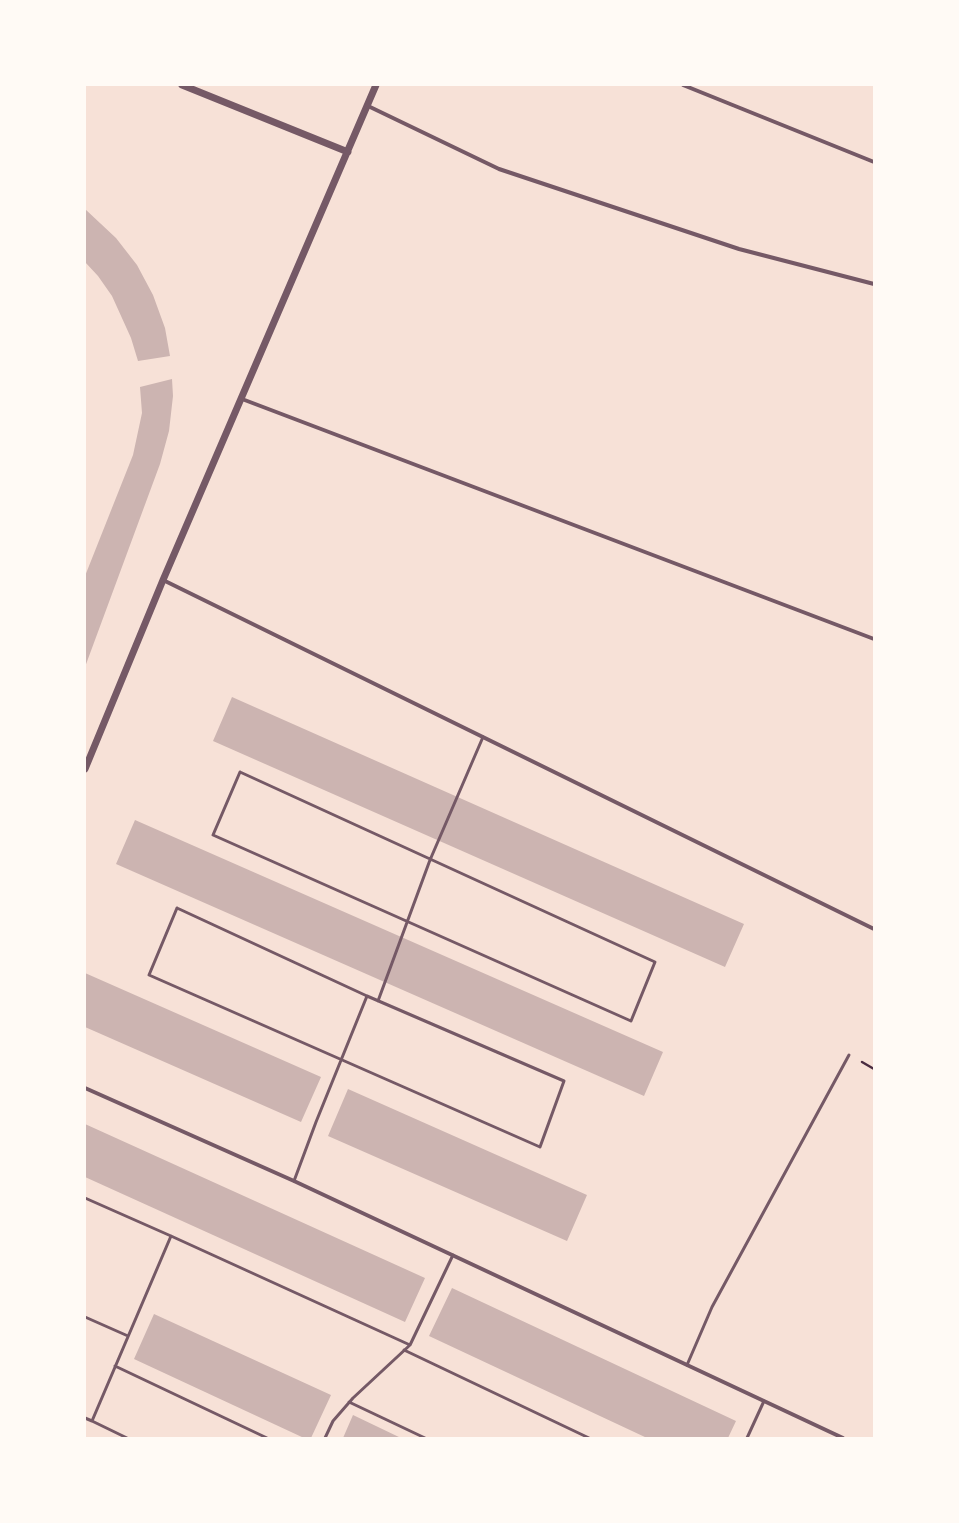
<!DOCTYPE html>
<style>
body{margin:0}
#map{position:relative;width:959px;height:1523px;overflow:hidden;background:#f7e1d7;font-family:Montserrat,sans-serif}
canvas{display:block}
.frame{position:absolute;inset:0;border:86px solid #fffaf5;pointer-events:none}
</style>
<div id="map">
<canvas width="959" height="1523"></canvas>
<div class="frame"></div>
</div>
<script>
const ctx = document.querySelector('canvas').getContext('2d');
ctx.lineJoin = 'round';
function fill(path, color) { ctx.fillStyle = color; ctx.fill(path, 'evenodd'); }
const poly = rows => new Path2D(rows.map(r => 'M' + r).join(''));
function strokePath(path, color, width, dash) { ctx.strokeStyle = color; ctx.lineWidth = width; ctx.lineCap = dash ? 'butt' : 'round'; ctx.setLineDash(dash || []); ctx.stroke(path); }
const building = poly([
 [85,209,116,238,137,265,153,295,165,328,170,356,138,361,131,338,112,296,98,276,85,262],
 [172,379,173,396,169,431,160,464,85,667,85,576,133,455,142,413,140,387],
 [232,697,744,924,725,967,213,741],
 [135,820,663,1052,644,1096,116,864],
 [85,973,321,1077,301,1122,85,1027],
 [348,1089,587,1195,567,1241,328,1136],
 [85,1124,425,1278,405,1322,85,1177],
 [452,1288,736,1421,728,1438,647,1438,429,1336],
 [154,1314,331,1395,311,1438,304,1438,134,1359],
 [353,1415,401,1438,343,1438]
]);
const path = poly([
 [862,1062,874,1069]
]);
const service = poly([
 [240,772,655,962,631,1021,213,835,240,772],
 [177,908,367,996,564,1081,540,1147,149,975,177,908],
 [378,1001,430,860,483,737],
 [294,1181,316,1122,367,996],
 [85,1198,171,1236],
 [85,1317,128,1336],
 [404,1350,589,1438],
 [687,1365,712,1307,849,1055],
 [115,1366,267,1438],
 [349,1402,425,1438],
 [85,1418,92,1421],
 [127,1438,92,1421,171,1236,410,1345],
 [325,1438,333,1421,353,1398,410,1345,453,1255],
 [747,1438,764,1401]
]);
const minor = poly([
 [683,85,874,162],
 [368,106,499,169,739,249,874,284],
 [242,399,874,639],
 [163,580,874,929],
 [85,1088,294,1181,843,1438]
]);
const tertiary = poly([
 [182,85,348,152],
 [85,769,163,580,376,85]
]);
fill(building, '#ccb4b1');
strokePath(path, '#4a2c40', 2.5);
strokePath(service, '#755966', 3);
strokePath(minor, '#755966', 4);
strokePath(tertiary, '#755966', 7);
</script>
